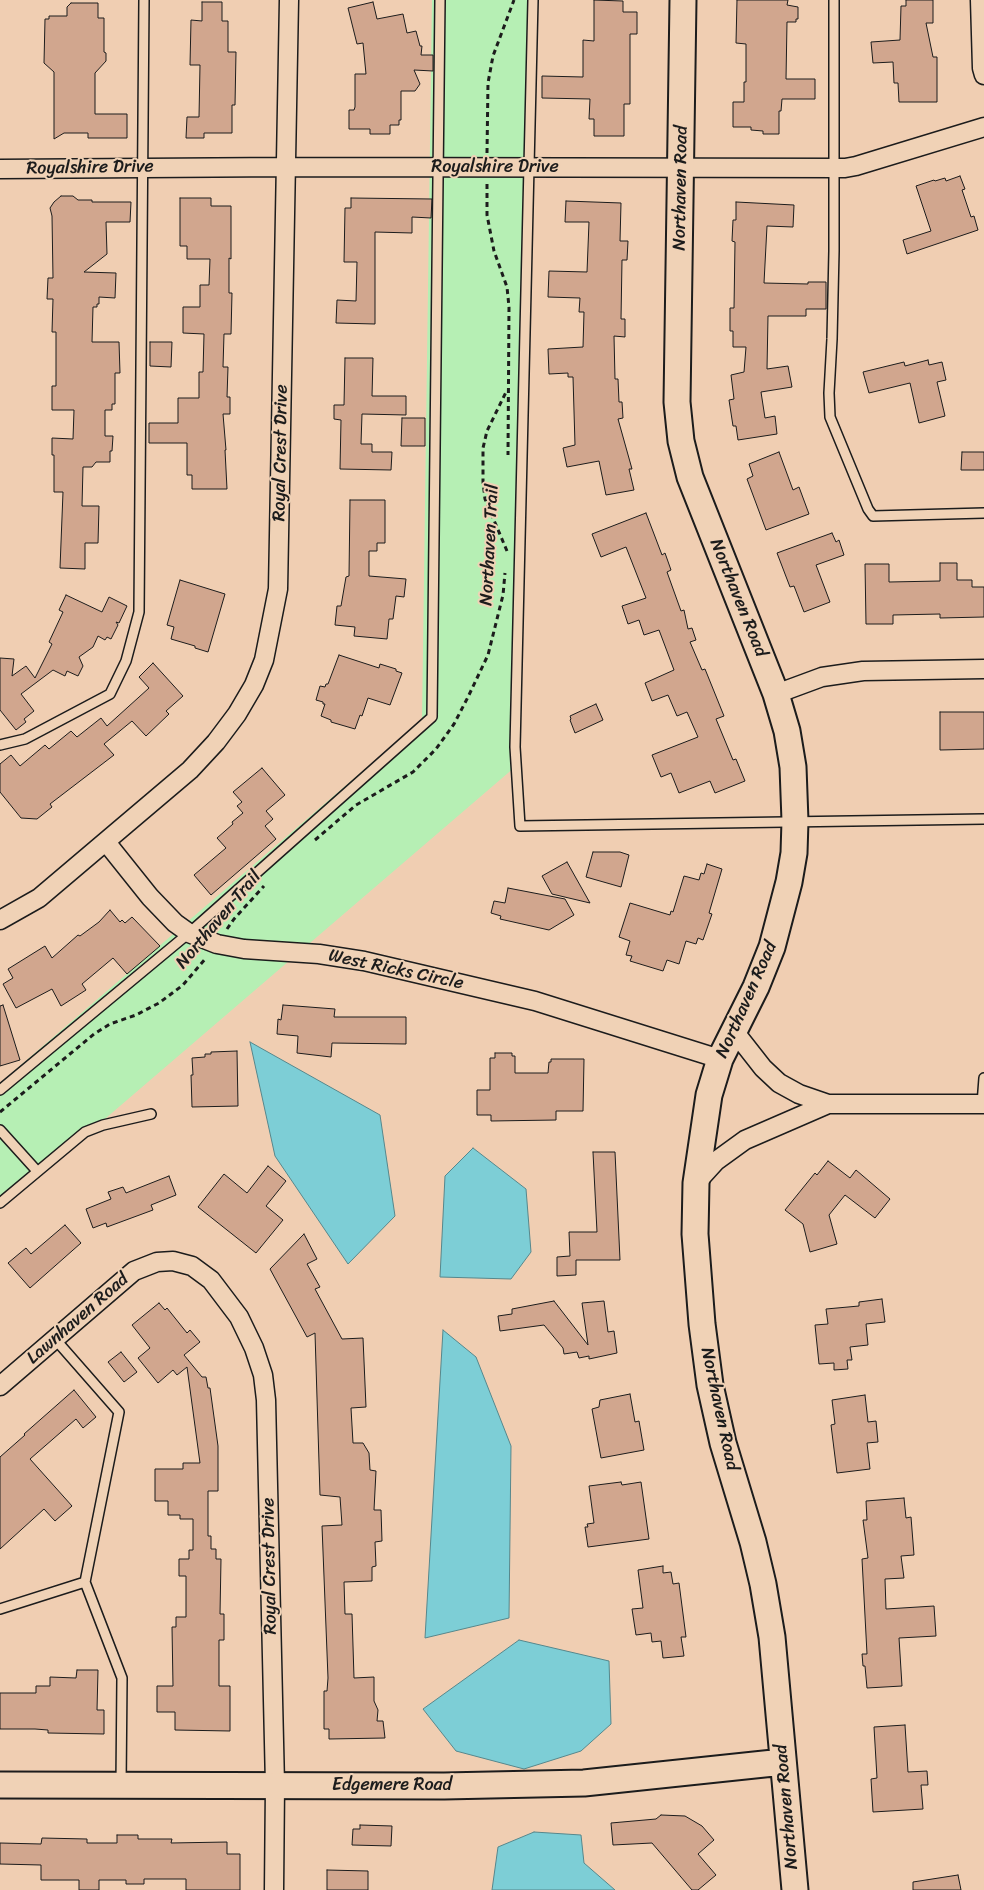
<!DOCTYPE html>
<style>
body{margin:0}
canvas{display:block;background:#f0ceb2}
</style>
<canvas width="984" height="1890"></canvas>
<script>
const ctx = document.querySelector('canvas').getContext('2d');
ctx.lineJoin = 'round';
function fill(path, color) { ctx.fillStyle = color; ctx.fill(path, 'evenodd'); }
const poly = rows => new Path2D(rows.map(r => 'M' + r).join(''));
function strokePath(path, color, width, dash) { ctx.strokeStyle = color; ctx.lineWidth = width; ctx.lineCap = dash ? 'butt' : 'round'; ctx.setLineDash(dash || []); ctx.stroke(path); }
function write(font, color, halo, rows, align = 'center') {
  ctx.font = font + ' Sriracha,sans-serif'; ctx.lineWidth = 4; ctx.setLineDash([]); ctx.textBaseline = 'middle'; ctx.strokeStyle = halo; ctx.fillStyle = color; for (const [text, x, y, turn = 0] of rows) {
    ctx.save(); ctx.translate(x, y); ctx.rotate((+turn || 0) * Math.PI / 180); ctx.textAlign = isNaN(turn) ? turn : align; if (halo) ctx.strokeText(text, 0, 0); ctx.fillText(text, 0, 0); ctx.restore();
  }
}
const green = poly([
 [432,0,529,0,515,767,0,1209,0,1083,422,720]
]);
const water = poly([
 [250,1042,380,1115,395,1216,348,1264,275,1156,250,1042],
 [473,1148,526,1189,531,1252,511,1279,440,1277,445,1176,473,1148],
 [443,1330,476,1357,511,1446,509,1618,425,1638,443,1330],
 [519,1640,609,1661,611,1724,581,1751,524,1769,456,1751,423,1709,519,1640],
 [534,1832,581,1835,584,1863,615,1890,492,1890,498,1847,534,1832]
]);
const building = poly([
 [594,0,623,1,623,12,637,12,637,34,630,34,630,104,624,104,624,136,594,136,594,119,589,119,590,99,542,98,542,76,583,77,583,40,594,41,594,0],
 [737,0,788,0,787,5,798,7,798,19,796,19,796,22,787,22,786,79,815,79,815,99,782,99,781,111,779,111,779,134,763,134,763,131,751,130,751,127,733,127,733,102,744,102,744,82,746,82,746,44,736,43,737,0],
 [906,0,933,0,933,23,926,23,933,57,937,57,937,102,899,102,898,83,894,83,893,62,873,63,871,42,900,40,901,6,906,6,906,0],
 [202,2,222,2,222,21,228,21,228,52,236,52,235,105,232,105,232,133,204,133,204,138,186,138,187,117,199,117,200,65,190,65,191,20,202,21,202,2],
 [373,2,377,19,403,14,407,33,416,31,420,46,422,46,421,55,433,55,433,71,414,70,420,84,415,91,401,91,401,120,399,120,399,125,390,125,390,134,370,134,370,129,349,129,349,110,354,110,355,107,355,74,366,74,363,43,357,44,348,8,373,2],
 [71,3,98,3,98,18,104,18,104,52,106,53,106,61,95,73,95,114,127,114,127,138,88,138,88,133,64,133,54,139,54,72,44,63,45,19,49,19,49,16,67,16,67,7,71,3],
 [960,176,965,189,962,190,971,217,974,216,978,230,907,254,903,240,931,231,916,186,934,180,935,181,945,178,946,181,960,176],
 [61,196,73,196,78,200,92,200,92,202,131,202,130,222,106,222,107,254,84,272,116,273,115,298,99,297,99,304,97,304,97,307,93,307,92,342,119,342,120,373,115,373,115,404,112,404,112,410,105,410,105,436,113,436,112,451,110,451,110,462,96,462,92,467,83,467,82,506,99,506,98,543,85,543,85,569,60,568,63,492,54,492,54,455,52,455,52,438,73,439,74,410,52,410,52,386,56,386,56,332,52,332,53,299,47,299,48,278,53,278,52,216,50,208,54,202,61,196],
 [180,198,211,198,211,206,231,206,231,259,229,258,229,293,232,293,231,334,224,334,223,367,228,367,227,397,230,397,230,414,223,414,226,450,225,450,227,489,192,489,192,475,187,475,187,443,149,443,149,423,178,423,178,398,199,398,199,372,203,372,204,334,183,333,183,307,200,307,200,285,209,285,210,259,187,259,187,246,180,246,180,198],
 [351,198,432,199,431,218,412,217,412,233,375,232,375,324,336,323,337,300,356,301,357,262,344,262,345,208,351,208,351,198],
 [566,201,621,203,620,241,628,241,627,260,622,260,621,319,625,319,625,337,614,336,615,379,618,379,619,402,622,402,623,418,618,419,632,469,629,469,634,490,606,495,599,461,567,467,563,448,575,445,573,377,568,377,568,373,549,374,548,349,583,347,584,312,579,312,580,298,548,297,549,271,587,272,589,222,565,222,566,201],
 [736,202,794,205,793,227,767,226,764,283,808,284,808,282,826,282,826,309,806,309,806,316,768,316,767,369,788,366,792,387,761,392,765,418,775,416,777,434,738,440,736,426,733,426,729,400,734,399,731,375,744,372,746,347,733,347,733,331,730,331,730,308,734,308,735,242,732,241,733,220,736,220,736,202],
 [150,342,172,342,171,367,150,366,150,342],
 [345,358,373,358,372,396,406,396,406,415,362,414,361,444,372,444,372,452,392,452,391,470,340,469,341,420,334,419,334,405,344,405,345,358],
 [928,360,929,365,942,362,946,380,937,382,945,416,919,423,910,383,869,393,863,372,904,362,905,366,928,360],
 [402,418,425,418,425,446,401,446,402,418],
 [779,452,793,490,799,487,809,514,766,530,747,479,753,476,749,464,779,452],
 [962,452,984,452,984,470,961,470,962,452],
 [350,500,385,500,385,543,377,543,377,551,369,551,369,576,406,579,404,597,396,596,393,619,389,619,387,639,354,636,355,627,335,625,337,606,341,606,346,577,349,576,350,500],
 [646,513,662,555,665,553,671,570,667,572,681,611,684,610,688,629,692,628,696,640,690,642,702,670,705,669,724,716,716,719,733,760,736,759,745,781,715,793,710,781,679,793,671,773,661,777,652,755,698,737,687,712,677,716,668,695,652,701,645,683,674,670,659,630,644,635,639,620,628,624,622,606,646,598,626,547,601,557,592,534,646,513],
 [832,533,836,542,839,540,844,555,816,565,830,602,804,612,794,586,790,587,777,553,832,533],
 [940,563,957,563,957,580,972,580,972,587,984,587,984,617,940,618,940,614,893,615,893,624,866,624,865,564,889,564,889,582,940,581,940,563],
 [180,580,225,594,208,652,195,648,195,646,171,639,174,627,167,625,180,580],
 [66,595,102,612,109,597,127,606,119,623,116,622,118,625,111,639,107,637,105,640,98,636,93,647,79,657,83,666,78,676,67,671,65,676,53,670,21,694,34,711,24,719,26,722,16,730,0,710,0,658,14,659,12,676,26,666,35,678,52,644,49,642,63,612,59,610,66,595],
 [339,655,379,668,380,664,396,669,396,671,402,673,390,705,368,698,362,716,360,715,355,729,331,722,331,720,321,716,325,704,323,704,323,702,316,700,320,686,325,687,326,684,328,684,339,655],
 [153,663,183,696,166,711,169,714,146,736,132,721,104,744,114,755,50,804,52,807,37,819,21,818,0,792,0,764,11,755,20,766,45,745,49,749,71,731,77,737,101,718,107,726,149,688,139,677,153,663],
 [596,704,603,720,575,733,570,720,571,719,570,716,596,704],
 [940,712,984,712,984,749,940,750,940,712],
 [262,768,285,795,266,811,273,819,265,826,276,839,211,895,194,875,226,848,217,838,233,824,232,822,243,813,237,806,242,802,233,792,262,768],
 [593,852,620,852,629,855,621,887,586,877,593,852],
 [567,862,590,903,552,894,542,876,567,862],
 [707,864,722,869,709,913,712,914,703,940,698,938,696,944,686,941,679,964,667,960,663,971,630,961,632,956,626,955,630,941,619,937,630,903,670,915,671,911,673,912,684,876,699,880,701,873,704,874,707,864],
 [508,888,565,899,574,915,549,930,500,919,501,916,491,913,494,901,505,903,508,888],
 [110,910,120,922,122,920,125,923,132,917,160,946,127,974,113,958,82,984,86,990,61,1006,52,989,16,1008,3,984,13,978,8,969,45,946,52,958,78,935,80,936,99,922,110,910],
 [3,1005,20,1060,0,1066,0,1006,3,1005],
 [283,1005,335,1009,334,1017,406,1017,406,1044,332,1043,331,1057,297,1053,298,1036,277,1034,278,1019,281,1020,283,1005],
 [237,1051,238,1106,192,1107,191,1075,193,1075,192,1058,205,1057,205,1054,211,1054,211,1052,237,1051],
 [495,1053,512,1053,512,1056,515,1056,515,1073,548,1073,549,1062,551,1062,551,1059,584,1059,583,1111,556,1111,556,1120,491,1121,491,1115,477,1115,477,1090,490,1090,490,1058,495,1058,495,1053],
 [593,1152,615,1152,620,1260,576,1260,576,1275,557,1276,557,1257,570,1256,569,1232,597,1232,593,1152],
 [828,1161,850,1178,856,1170,890,1199,875,1218,845,1195,829,1215,837,1244,810,1252,803,1224,785,1210,815,1173,817,1175,828,1161],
 [268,1166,286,1181,266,1206,283,1220,256,1253,198,1207,224,1174,247,1193,268,1166],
 [169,1176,176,1195,151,1205,153,1210,107,1227,106,1223,93,1228,86,1209,111,1199,108,1192,123,1187,126,1193,169,1176],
 [65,1225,81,1243,30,1288,8,1263,26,1248,31,1254,65,1225],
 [304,1234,317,1259,307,1264,320,1287,315,1289,342,1339,363,1338,366,1407,351,1408,353,1443,363,1443,369,1453,370,1470,376,1471,374,1510,381,1510,382,1541,375,1542,376,1566,372,1567,372,1581,344,1582,345,1614,352,1614,354,1678,374,1677,374,1701,378,1710,377,1721,383,1721,385,1738,329,1739,329,1729,324,1729,324,1691,327,1691,328,1678,322,1526,342,1525,340,1497,320,1495,315,1333,307,1337,270,1269,304,1234],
 [882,1299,885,1322,866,1324,868,1345,850,1347,852,1360,847,1360,848,1369,834,1370,834,1363,819,1364,815,1325,828,1324,826,1309,859,1306,859,1302,882,1299],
 [554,1301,588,1345,582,1303,604,1301,608,1332,614,1331,617,1353,589,1359,589,1356,579,1358,577,1352,564,1354,563,1348,544,1325,500,1331,498,1316,512,1314,512,1309,554,1301],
 [159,1303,165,1310,167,1308,187,1333,190,1330,200,1342,184,1355,202,1377,206,1377,208,1388,210,1388,218,1446,218,1491,208,1491,208,1536,211,1536,211,1549,216,1549,216,1559,221,1559,220,1614,224,1614,224,1640,219,1640,219,1686,230,1686,230,1731,175,1730,175,1712,157,1712,157,1686,173,1686,172,1627,176,1627,176,1617,186,1617,186,1576,179,1576,179,1559,189,1559,189,1550,193,1550,193,1519,180,1519,180,1515,168,1515,168,1501,155,1501,155,1469,183,1469,183,1463,200,1463,187,1367,177,1375,173,1370,158,1383,138,1358,150,1348,132,1325,159,1303],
 [121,1352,137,1372,124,1382,108,1362,121,1352],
 [74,1390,96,1417,83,1428,76,1419,30,1459,72,1506,55,1521,44,1509,0,1549,0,1457,25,1435,24,1434,74,1390],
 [630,1394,635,1422,639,1421,644,1450,601,1458,592,1409,599,1407,600,1400,630,1394],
 [865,1395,868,1422,876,1421,878,1442,867,1443,870,1469,837,1473,831,1425,835,1424,832,1400,865,1395],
 [621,1482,622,1485,641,1482,649,1539,588,1547,585,1527,588,1527,587,1524,594,1523,589,1486,621,1482],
 [904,1498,906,1518,911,1517,914,1555,901,1556,904,1578,885,1579,886,1609,934,1606,936,1636,899,1638,902,1686,867,1688,865,1666,863,1666,862,1654,867,1654,862,1559,868,1558,863,1520,867,1520,866,1501,904,1498],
 [663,1566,663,1573,671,1572,673,1584,679,1583,686,1637,681,1637,684,1656,663,1658,661,1641,652,1642,651,1633,636,1635,632,1609,643,1608,638,1570,663,1566],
 [77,1670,98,1670,97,1710,104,1710,104,1734,48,1733,48,1730,35,1729,0,1729,0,1693,36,1693,36,1686,50,1686,50,1677,76,1678,77,1670],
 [905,1725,908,1772,927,1771,928,1785,921,1785,923,1809,873,1812,871,1779,877,1778,874,1727,905,1725],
 [661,1815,685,1816,702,1826,714,1840,698,1854,716,1875,698,1890,692,1890,652,1843,613,1845,611,1823,656,1819,661,1815],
 [360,1825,392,1826,391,1846,352,1845,353,1829,360,1829,360,1825],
 [117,1835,138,1835,138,1839,172,1839,171,1843,227,1842,227,1854,240,1854,240,1890,186,1890,186,1879,144,1879,144,1884,126,1884,126,1880,99,1880,99,1890,79,1890,79,1880,41,1880,41,1865,0,1864,0,1843,41,1844,42,1838,87,1839,87,1843,117,1843,117,1835],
 [327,1870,368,1871,368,1890,327,1890,327,1870],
 [958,1875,961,1890,913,1890,913,1882,958,1875]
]);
const path = poly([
 [487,153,488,83,493,56,514,0],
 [487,184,487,215,494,251,507,287,509,307,508,455],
 [507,551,485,499,483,482,483,448,487,431,507,390],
 [315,840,356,805,413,772,436,749,454,724,468,697,488,655,503,595,505,573],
 [227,929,234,919,264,886],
 [0,1112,94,1034,110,1024,136,1015,159,1003,183,985,206,958]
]);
const lane = poly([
 [533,0,515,747,520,826,984,819],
 [834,0,834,251,832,339,829,393,830,417,868,509,873,516,984,513],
 [0,745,25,739,110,694,126,661,139,612,144,0],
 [0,1090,189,933,432,717,440,0],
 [982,1104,984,1078],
 [0,1130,37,1171],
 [0,1203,85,1132,103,1125,151,1114],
 [55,1339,119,1412,85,1582],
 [0,1609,85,1582,122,1678,121,1785]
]);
const street = poly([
 [980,0,982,68,984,75],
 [0,169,287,167,845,168,856,166,984,127],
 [776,694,822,677,863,671,984,669],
 [106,842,150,897,175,923,189,933,217,944,244,949,319,954,364,961,535,1001,720,1059],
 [0,920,39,898,190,770,216,742,237,714,254,685,264,660,278,589,289,0],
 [734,1031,763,1068,779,1083,799,1094,828,1104],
 [696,1183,716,1161,745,1140,828,1104,984,1104],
 [0,1386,134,1271,157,1262,173,1261,192,1266,211,1280,239,1317,254,1348,263,1375,266,1400,275,1785,274,1890]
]);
const secondary = poly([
 [683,0,677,402,681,441,690,477,776,694,787,731,793,767,795,821,794,853,789,882,772,947,756,987,720,1059,709,1095,696,1183,695,1234,702,1324,710,1385,723,1443,753,1542,763,1584,772,1637,795,1890],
 [0,1785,444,1786,584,1783,783,1762]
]);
const streetNames = [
 ["Royalshire Drive",495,167],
 ["Royalshire Drive",90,168,-1],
 ["Northaven Road",681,188,-89],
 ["Royal Crest Drive",281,453,-89],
 ["Northaven Trail",490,545,-87],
 ["Northaven Road",738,598,68],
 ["Northaven Trail",219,920,-50],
 ["West Ricks Circle",396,970,12],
 ["Northaven Road",747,1000,-66],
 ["Lawnhaven Road",78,1319,-41],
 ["Northaven Road",719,1409,78],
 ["Royal Crest Drive",270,1566,-91],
 ["Edgemere Road",392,1785],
 ["Northaven Road",787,1807,-95]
];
fill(green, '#b6efb4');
fill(water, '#7dced6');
strokePath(water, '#56878c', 1);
fill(building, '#d1a68e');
strokePath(building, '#1c1c1c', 1);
strokePath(lane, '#1c1c1c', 12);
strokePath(street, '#1c1c1c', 21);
strokePath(secondary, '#1c1c1c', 29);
strokePath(path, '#1c1c1c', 3, [5, 4]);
strokePath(lane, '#f0d2b6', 9);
strokePath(street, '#f0d2b6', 18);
strokePath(secondary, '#f0d2b6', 25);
write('18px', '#1c1c1c', '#f0d2b6', streetNames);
</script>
